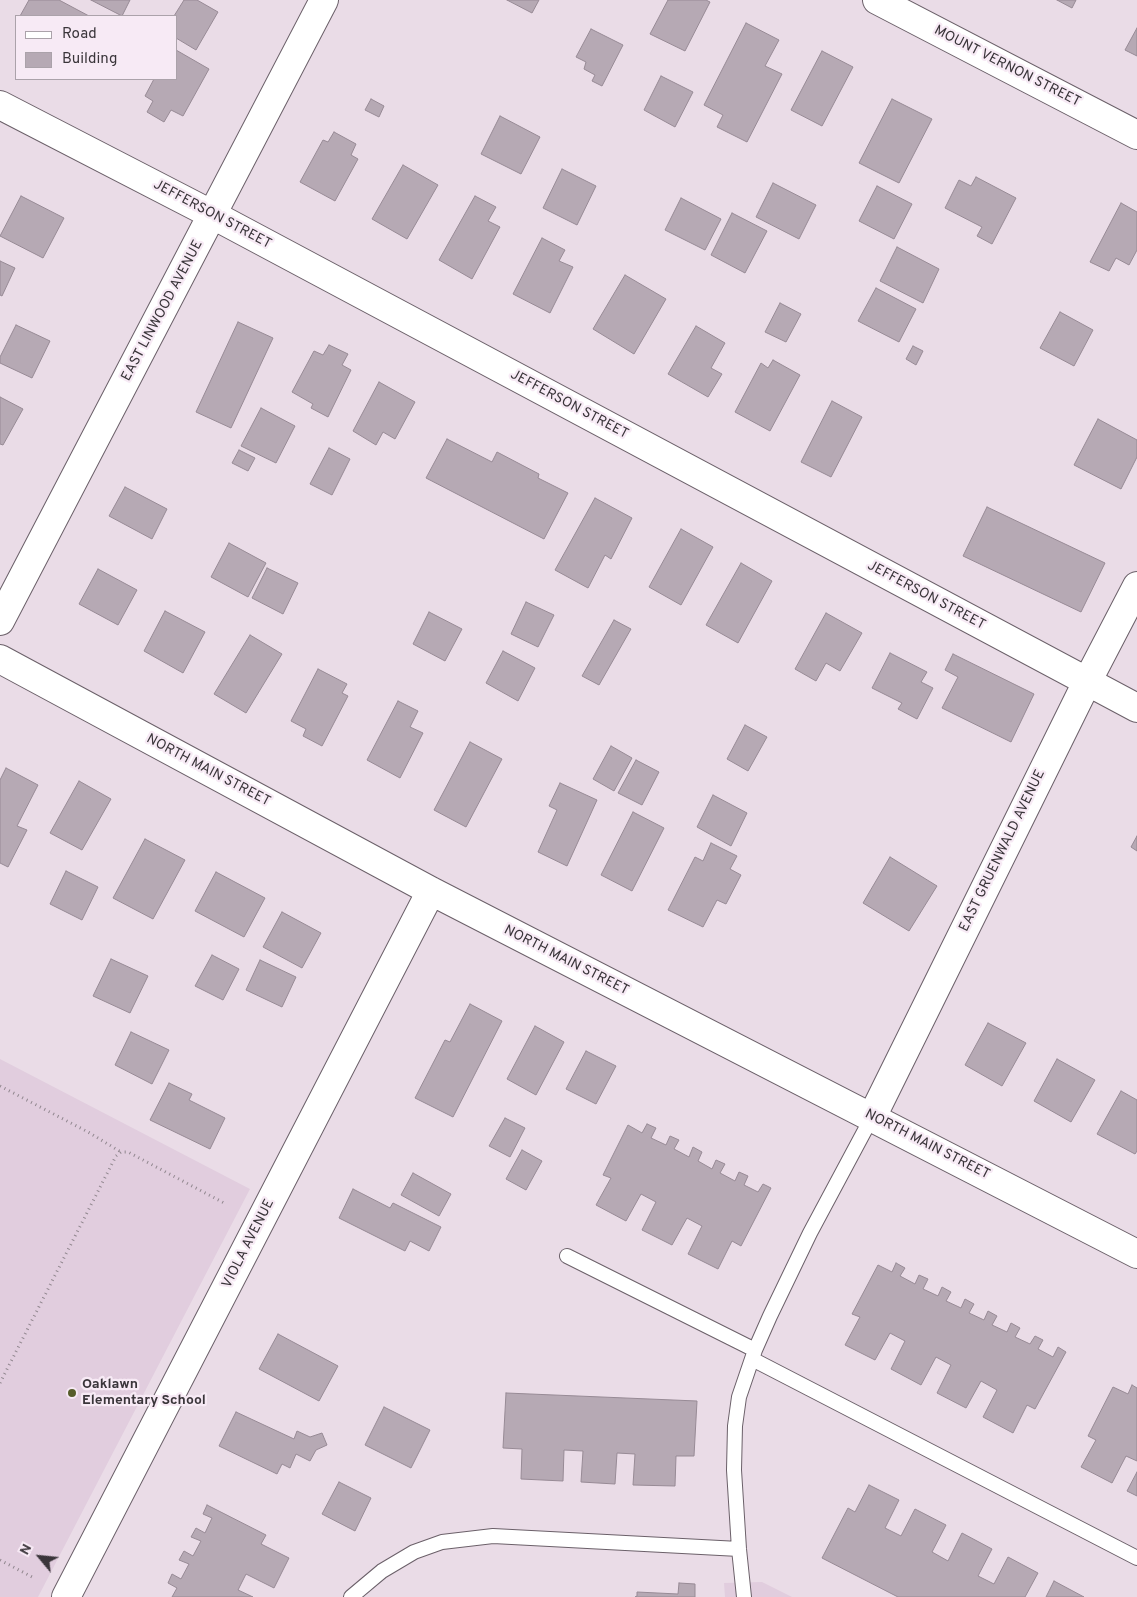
<!DOCTYPE html>
<style>
body{margin:0}
#map{position:relative;width:1137px;height:1597px;overflow:hidden;background:#eadce7;font-family:Overpass,sans-serif}
canvas{display:block}
.legend{position:absolute;left:15px;top:15px;width:162px;height:65px;box-sizing:border-box;background:#f7eaf5;border:1px solid #aba2aa;margin:0;padding:6px 9px;list-style:none;font-size:15px;color:#3a353a}
.legend li{display:flex;align-items:center;gap:10px;height:25px}
.legend b{width:25px;border:1px solid #aba2aa}
.north{position:absolute;left:15px;top:1532px;width:50px;height:50px;-webkit-text-stroke:4px #f7eaf5;paint-order:stroke;rotate:298deg;font-size:14px;font-weight:700;line-height:20px;text-align:center;color:#3a353a}
.north::after{content:'';display:block;margin:auto;width:18px;height:22px;background:#3a353a;clip-path:polygon(50% 0,100% 100%,50% 72%,0 100%)}
</style>
<div id="map">
<canvas width="1137" height="1597"></canvas>
<ul class="legend">
<li><b style="height:6px;background:#fff"></b>Road</li>
<li><b style="height:14px;background:#b6a9b4"></b>Building</li>
</ul>
<div class="north">N</div>
</div>
<script>
const ctx = document.querySelector('canvas').getContext('2d');
ctx.lineJoin = 'round';
function fill(path, color) { ctx.fillStyle = color; ctx.fill(path, 'evenodd'); }
const poly = rows => new Path2D(rows.map(r => 'M' + r).join(''));
function strokePath(path, color, width, dash) { ctx.strokeStyle = color; ctx.lineWidth = width; ctx.lineCap = dash ? 'butt' : 'round'; ctx.setLineDash(dash || []); ctx.stroke(path); }
function write(font, color, halo, rows, align = 'center') {
  ctx.font = font + ' Overpass,sans-serif'; ctx.lineWidth = 4.5; ctx.setLineDash([]); ctx.textBaseline = 'middle'; ctx.strokeStyle = halo; ctx.fillStyle = color; for (const [text, x, y, turn = 0] of rows) {
    ctx.save(); ctx.translate(x, y); ctx.rotate((+turn || 0) * Math.PI / 180); ctx.textAlign = isNaN(turn) ? turn : align; if (halo) ctx.strokeText(text, 0, 0); ctx.fillText(text, 0, 0); ctx.restore();
  }
}
const built = poly([
 [0,1059,250,1189,38,1597,0,1597],
 [762,1582,792,1597,725,1597,724,1583]
]);
const building = poly([
 [29,0,59,0,89,16,20,16,29,0],
 [91,0,130,0,122,16,91,0],
 [184,0,197,0,218,12,196,50,176,38,176,16,174,16,184,0],
 [507,0,539,0,532,13,507,0],
 [668,0,706,0,710,2,685,51,650,34,668,0],
 [1057,0,1076,0,1072,8,1057,0],
 [746,23,779,40,765,66,782,74,747,142,717,127,723,115,704,105,746,23],
 [1137,28,1137,56,1125,50,1137,28],
 [591,29,623,45,602,86,592,81,595,75,584,69,586,62,576,57,591,29],
 [176,50,209,69,183,116,171,110,164,122,147,112,153,101,145,96,154,79,176,79,176,50],
 [822,51,853,67,822,126,791,110,822,51],
 [661,76,693,92,675,127,644,110,661,76],
 [371,99,384,106,379,117,365,110,371,99],
 [892,99,932,119,899,183,859,163,892,99],
 [500,116,540,137,521,174,481,154,500,116],
 [334,132,356,144,351,155,358,159,335,201,300,182,323,140,328,142,334,132],
 [403,165,438,185,407,239,372,219,403,165],
 [562,169,596,186,577,225,543,208,562,169],
 [976,177,1016,198,992,244,977,236,982,227,945,208,959,180,971,186,976,177],
 [773,183,816,205,799,239,756,217,773,183],
 [877,186,912,204,894,239,859,221,877,186],
 [21,196,64,218,43,258,0,236,21,196],
 [475,196,496,207,488,221,500,227,472,279,439,260,475,196],
 [681,198,721,219,705,250,665,230,681,198],
 [1121,203,1137,212,1137,250,1129,265,1116,258,1109,271,1090,262,1121,203],
 [732,213,767,231,745,273,711,255,732,213],
 [542,238,565,250,559,261,573,267,550,313,513,294,542,238],
 [897,247,939,269,923,303,880,281,897,247],
 [0,261,15,268,2,296,0,295,0,261],
 [625,275,666,299,634,354,593,329,625,275],
 [876,288,916,309,899,342,858,321,876,288],
 [780,303,801,314,786,342,765,332,780,303],
 [1060,312,1093,330,1074,366,1040,348,1060,312],
 [238,322,273,338,231,428,196,412,238,322],
 [16,325,50,341,32,378,0,363,0,357,16,325],
 [696,326,725,343,711,368,722,374,708,397,668,374,696,326],
 [329,345,348,354,342,365,351,370,328,417,311,408,313,404,292,392,314,351,323,355,329,345],
 [913,346,923,351,916,365,906,359,913,346],
 [773,360,800,375,770,431,735,412,761,363,768,368,773,360],
 [379,382,415,402,395,439,383,432,376,445,353,431,379,382],
 [0,397,23,409,3,445,0,444,0,397],
 [832,401,862,417,831,477,801,462,832,401],
 [261,408,295,426,276,463,241,446,261,408],
 [1098,419,1137,440,1137,457,1121,489,1074,465,1098,419],
 [447,439,492,462,497,452,539,474,538,478,568,493,544,539,426,478,447,439],
 [329,448,350,459,332,495,310,484,329,448],
 [239,450,255,458,248,471,232,463,239,450],
 [125,487,167,509,152,539,109,516,125,487],
 [595,498,632,518,611,559,605,555,588,588,555,570,595,498],
 [987,507,1105,563,1081,612,963,556,987,507],
 [681,529,713,547,681,605,649,587,681,529],
 [229,543,266,563,248,597,211,577,229,543],
 [741,563,772,581,738,643,706,625,741,563],
 [267,568,298,583,283,614,252,598,267,568],
 [98,569,137,590,118,625,79,604,98,569],
 [526,602,554,615,538,647,511,634,526,602],
 [165,611,205,632,183,673,144,651,165,611],
 [429,612,462,629,445,661,413,644,429,612],
 [826,613,862,633,840,671,826,663,816,681,795,669,826,613],
 [614,620,631,629,599,685,582,676,614,620],
 [250,635,282,654,246,713,214,694,250,635],
 [503,651,535,668,518,701,486,683,503,651],
 [890,653,927,672,921,682,933,688,917,719,898,709,902,703,872,688,890,653],
 [953,654,1034,694,1011,742,942,708,958,677,945,670,953,654],
 [318,669,347,684,342,693,348,696,322,746,303,736,306,729,291,721,318,669],
 [398,701,418,711,410,727,423,733,400,778,367,760,398,701],
 [745,725,767,737,748,771,727,759,745,725],
 [470,742,502,759,466,827,434,810,470,742],
 [611,746,632,758,614,791,593,779,611,746],
 [636,760,659,772,642,805,618,793,636,760],
 [6,768,38,785,17,826,27,830,8,867,0,863,0,780,6,768],
 [79,781,111,799,82,850,50,833,79,781],
 [560,783,597,800,567,866,538,852,557,810,549,806,560,783],
 [713,795,747,813,731,846,697,827,713,795],
 [633,812,664,828,632,891,601,875,633,812],
 [1137,836,1137,851,1131,847,1137,836],
 [145,839,185,860,153,919,113,898,145,839],
 [711,843,737,856,730,869,741,875,726,904,717,900,703,927,668,910,695,857,703,861,711,843],
 [890,857,937,886,909,931,863,903,890,857],
 [66,871,98,887,82,920,50,904,66,871],
 [216,872,265,898,244,937,195,911,216,872],
 [282,912,321,933,302,968,263,947,282,912],
 [212,955,239,969,223,1000,195,986,212,955],
 [111,959,148,976,130,1013,93,996,111,959],
 [260,960,296,977,282,1007,246,990,260,960],
 [470,1004,502,1021,453,1117,415,1098,445,1040,450,1042,470,1004],
 [988,1023,1026,1043,1002,1086,965,1065,988,1023],
 [535,1026,564,1042,536,1095,507,1079,535,1026],
 [131,1032,169,1050,152,1084,115,1065,131,1032],
 [586,1051,616,1066,596,1104,566,1089,586,1051],
 [1057,1059,1095,1080,1071,1122,1034,1101,1057,1059],
 [169,1083,192,1094,189,1100,225,1118,210,1149,150,1120,169,1083],
 [1121,1091,1137,1100,1137,1151,1135,1154,1097,1134,1121,1091],
 [505,1118,525,1128,510,1157,489,1146,505,1118],
 [647,1124,656,1128,651,1138,666,1145,670,1136,679,1140,674,1149,689,1157,693,1147,702,1152,698,1161,712,1169,716,1160,725,1164,720,1173,735,1181,739,1172,748,1176,744,1185,758,1192,763,1184,771,1188,741,1246,732,1241,718,1269,688,1254,702,1226,687,1218,672,1245,642,1230,656,1202,641,1194,626,1221,596,1205,611,1178,603,1175,628,1125,642,1133,647,1124],
 [522,1150,542,1161,526,1190,506,1179,522,1150],
 [413,1173,451,1194,439,1216,401,1195,413,1173],
 [353,1189,390,1208,393,1203,441,1227,429,1251,410,1241,405,1251,339,1218,353,1189],
 [896,1263,905,1268,900,1276,915,1284,919,1275,928,1279,923,1289,938,1296,942,1287,951,1292,946,1301,961,1308,965,1299,974,1304,969,1313,984,1320,988,1311,997,1316,992,1325,1007,1332,1011,1323,1020,1328,1015,1337,1030,1344,1035,1336,1043,1340,1038,1349,1053,1357,1058,1347,1066,1352,1035,1409,1027,1405,1013,1433,983,1417,997,1390,981,1381,966,1408,937,1393,951,1365,936,1357,921,1385,891,1369,905,1341,890,1333,875,1360,845,1345,860,1317,852,1314,878,1265,892,1272,896,1263],
 [278,1334,338,1366,319,1401,259,1369,278,1334],
 [1132,1385,1137,1388,1137,1461,1126,1456,1112,1483,1081,1467,1096,1440,1088,1436,1113,1387,1128,1394,1132,1385],
 [506,1393,697,1401,694,1456,676,1456,675,1486,633,1485,635,1454,617,1453,615,1484,581,1482,583,1451,564,1450,563,1481,521,1479,522,1449,503,1448,506,1393],
 [384,1407,430,1430,411,1468,365,1445,384,1407],
 [236,1412,294,1439,297,1431,310,1437,322,1433,327,1445,316,1450,310,1461,296,1454,290,1468,282,1464,277,1474,219,1446,236,1412],
 [1137,1472,1137,1496,1127,1491,1137,1472],
 [339,1482,371,1498,355,1531,322,1514,339,1482],
 [869,1485,899,1500,885,1528,901,1536,915,1509,946,1525,932,1552,948,1561,962,1533,992,1549,978,1576,994,1584,1008,1557,1038,1573,1025,1597,898,1597,822,1558,848,1508,855,1512,869,1485],
 [207,1505,266,1535,261,1544,289,1558,274,1588,246,1574,238,1590,253,1597,172,1597,177,1588,168,1583,172,1574,181,1579,189,1564,179,1560,184,1551,193,1556,201,1541,191,1537,196,1528,205,1533,212,1518,203,1514,207,1505],
 [1054,1581,1084,1597,1046,1597,1054,1581],
 [679,1583,695,1584,695,1597,635,1597,637,1596,637,1592,678,1594,679,1583]
]);
const path = poly([
 [0,1086,88,1132,121,1152],
 [0,1383,116,1156,121,1152,128,1152,226,1204],
 [0,1560,34,1578]
]);
const lane = poly([
 [567,1256,755,1350],
 [752,1359,1137,1558],
 [351,1597,382,1571,414,1552,442,1542,493,1536,739,1549],
 [744,1597,739,1549,734,1470,735,1426,739,1397,755,1350,770,1316,810,1233,872,1117]
]);
const street = poly([
 [877,0,1137,135],
 [0,105,213,215,1137,708],
 [0,621,324,0],
 [0,659,431,891,1137,1254],
 [872,1117,1087,682,1137,586],
 [66,1597,431,891]
]);
const markers = [
 [72,1393,5,"#565c2a"]
];
const streetNames = [
 ["MOUNT VERNON STREET",1007,67,27],
 ["JEFFERSON STREET",212,215,28],
 ["EAST LINWOOD AVENUE",163,311,-62],
 ["JEFFERSON STREET",569,405,28],
 ["JEFFERSON STREET",926,596,28],
 ["NORTH MAIN STREET",208,771,28],
 ["EAST GRUENWALD AVENUE",1003,851,-64],
 ["NORTH MAIN STREET",566,961,27],
 ["NORTH MAIN STREET",927,1145,27],
 ["VIOLA AVENUE",249,1244,-63]
];
const poiNames = [
 ["Oaklawn",82,1385],
 ["Elementary School",82,1401]
];
fill(built, '#e1cdde');
fill(building, '#b6a9b4');
strokePath(building, '#978a95', 1);
strokePath(lane, '#6b6069', 16);
strokePath(street, '#6b6069', 30);
strokePath(path, '#91878f', 3, [1, 4]);
strokePath(lane, '#fff', 14);
strokePath(street, '#fff', 28);
for (const [x, y, r, color] of markers) { const dot = new Path2D(); dot.arc(x, y, r, 0, 2 * Math.PI); ctx.fillStyle = color; ctx.fill(dot); strokePath(dot, '#f7eaf5', 2); }
write('14px', '#3a353a', '#f7eaf5', streetNames);
write('bold 14px', '#3a353a', '#f7eaf5', poiNames, 'left');
</script>
